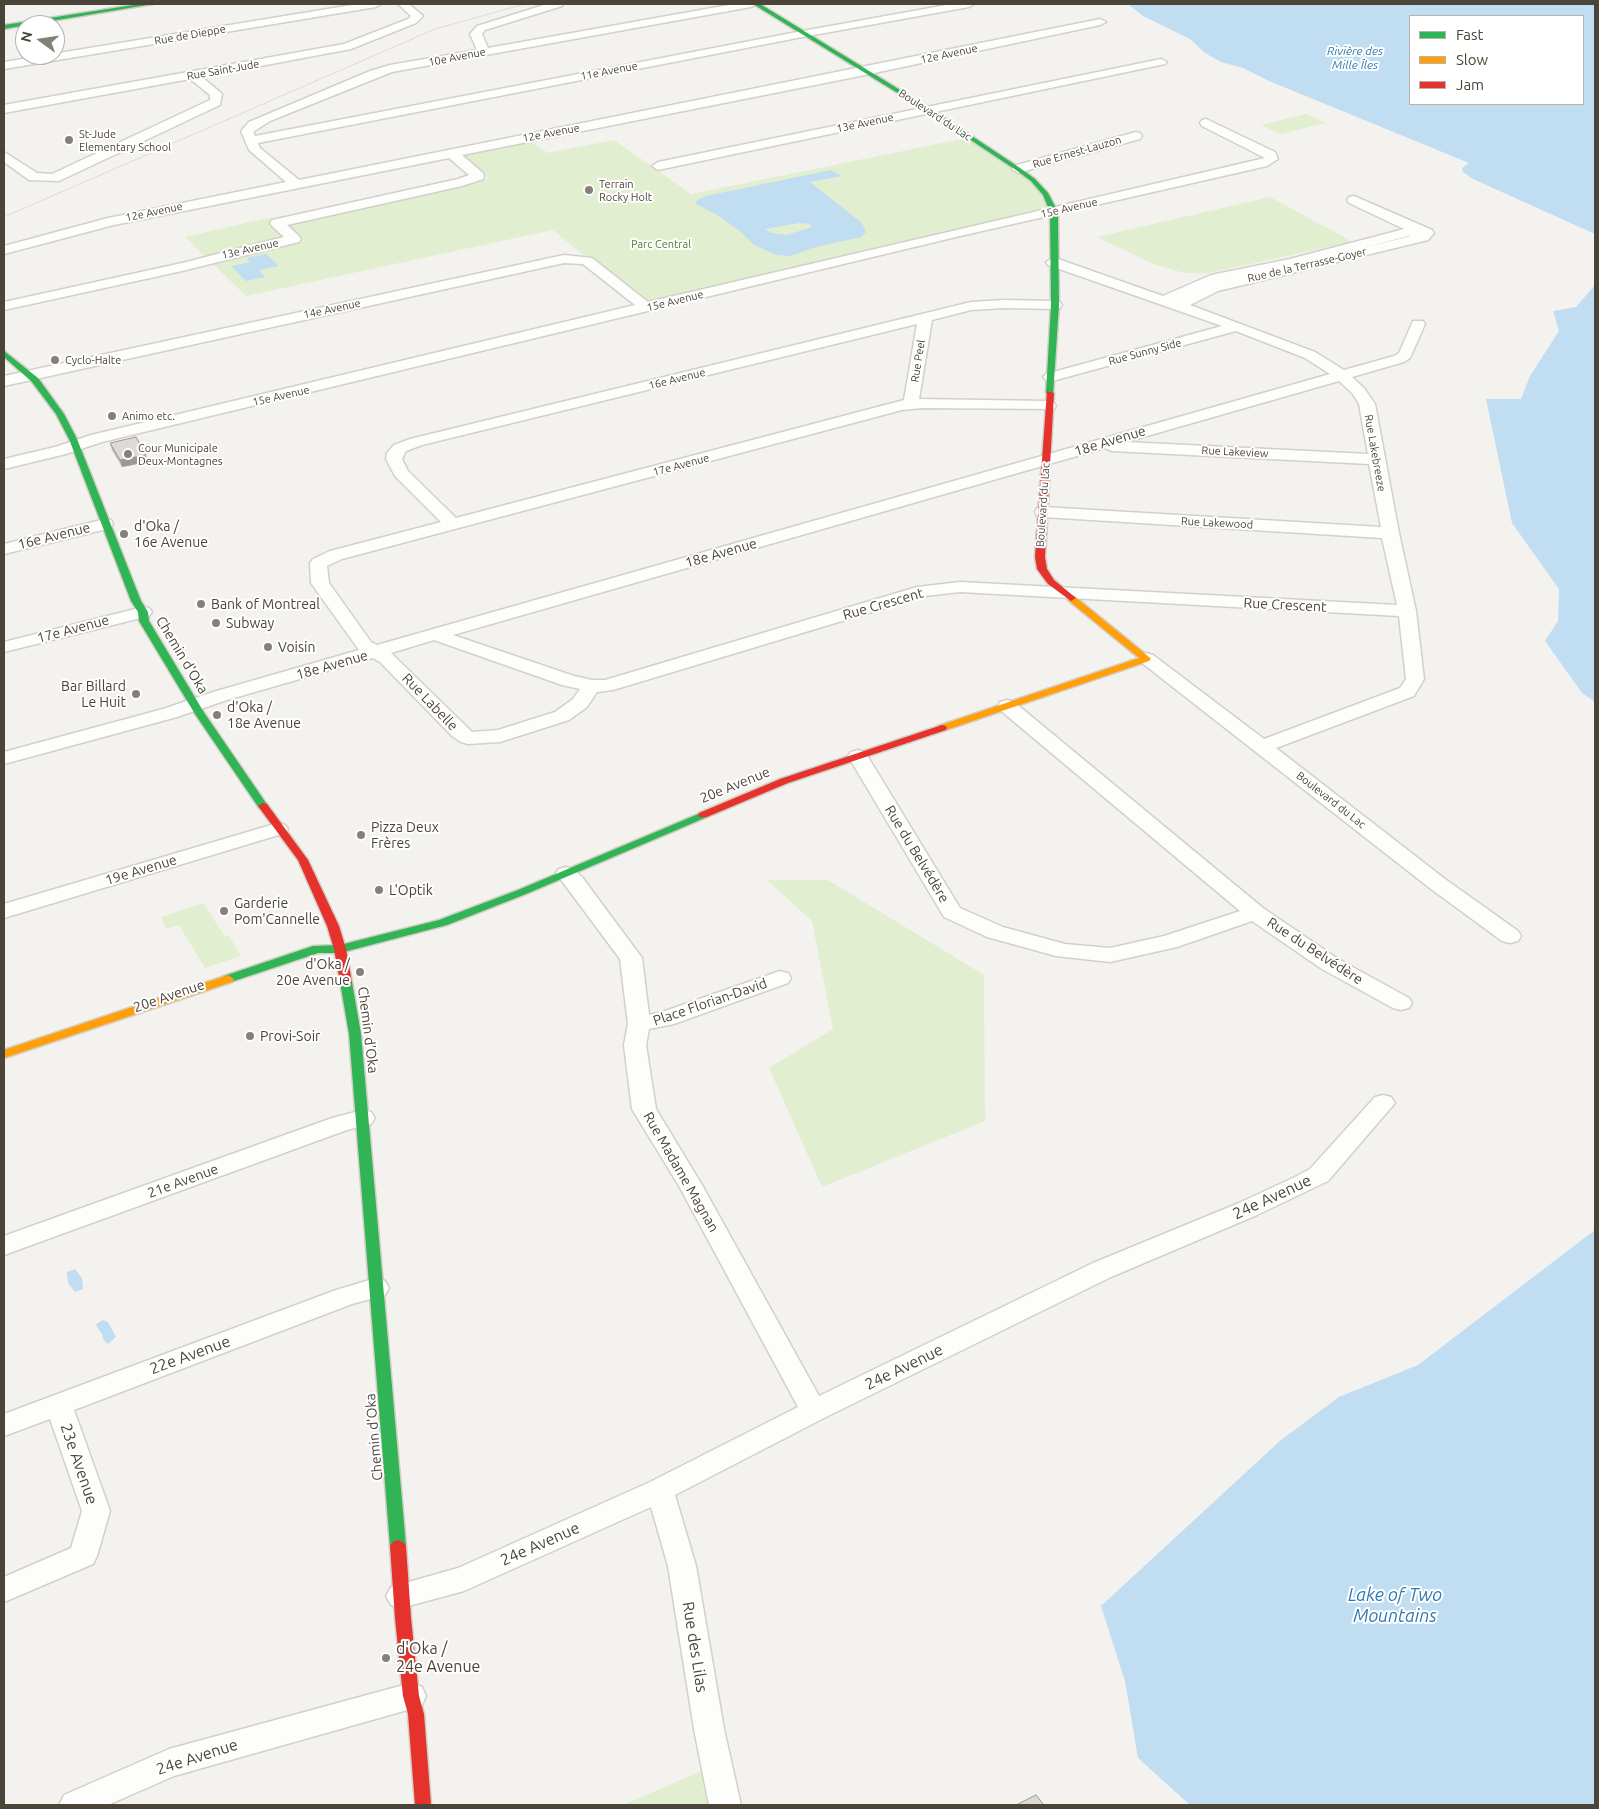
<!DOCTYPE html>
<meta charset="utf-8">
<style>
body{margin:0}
#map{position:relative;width:1599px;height:1809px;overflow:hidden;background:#f4f2ee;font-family:Ubuntu,sans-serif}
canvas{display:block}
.frame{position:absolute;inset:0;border:5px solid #4b4439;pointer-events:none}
.legend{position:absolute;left:1409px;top:15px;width:175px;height:90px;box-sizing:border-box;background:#fff;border:1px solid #b7b4b0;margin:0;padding:6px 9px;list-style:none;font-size:15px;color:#4b4439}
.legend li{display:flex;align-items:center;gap:10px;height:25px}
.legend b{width:25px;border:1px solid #b7b4b0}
.north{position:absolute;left:15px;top:15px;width:50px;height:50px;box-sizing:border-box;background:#fff;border:1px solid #b7b4b0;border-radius:50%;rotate:284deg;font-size:14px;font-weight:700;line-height:20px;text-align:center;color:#4b4439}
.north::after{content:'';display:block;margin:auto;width:18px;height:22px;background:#868178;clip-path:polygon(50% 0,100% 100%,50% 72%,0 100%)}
</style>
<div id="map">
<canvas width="1599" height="1809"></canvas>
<div class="frame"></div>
<ul class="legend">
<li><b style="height:6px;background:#30b455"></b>Fast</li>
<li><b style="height:6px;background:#ff9f0a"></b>Slow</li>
<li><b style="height:6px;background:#e5322d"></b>Jam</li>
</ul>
<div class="north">N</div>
</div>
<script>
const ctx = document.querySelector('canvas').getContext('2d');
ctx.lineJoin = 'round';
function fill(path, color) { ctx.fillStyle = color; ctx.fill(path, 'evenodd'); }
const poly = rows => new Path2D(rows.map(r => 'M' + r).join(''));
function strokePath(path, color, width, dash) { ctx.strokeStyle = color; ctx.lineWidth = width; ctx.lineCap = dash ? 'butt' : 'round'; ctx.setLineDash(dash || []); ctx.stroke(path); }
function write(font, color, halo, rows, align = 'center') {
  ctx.font = font + ' Ubuntu,sans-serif'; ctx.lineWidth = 4; ctx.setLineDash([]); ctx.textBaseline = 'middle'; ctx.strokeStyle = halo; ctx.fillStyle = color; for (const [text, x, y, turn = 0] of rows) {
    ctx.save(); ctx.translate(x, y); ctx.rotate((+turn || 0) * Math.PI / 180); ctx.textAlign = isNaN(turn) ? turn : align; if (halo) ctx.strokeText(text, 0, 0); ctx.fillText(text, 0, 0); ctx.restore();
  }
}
const green = poly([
 [1306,114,1326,123,1280,134,1261,125],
 [972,137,1033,180,1056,210,647,308,553,230,246,296,185,237,268,218,297,221,489,178,458,153,528,139,548,153,614,140,691,194],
 [1270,197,1353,242,1208,273,1184,273,1153,264,1097,237],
 [767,880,828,880,984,975,985,1121,822,1187,769,1068,833,1029,812,921],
 [203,903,224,935,229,936,241,956,205,968,179,925,167,929,161,917],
 [701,1771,708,1805,623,1805]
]);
const water = poly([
 [1128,4,1595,4,1595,234,1473,179,1463,172,1462,168,1469,163,1269,81,1243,68,1221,62,1205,53,1190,39,1143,16],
 [1410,16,1583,16,1583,104,1410,104],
 [831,170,842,176,810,182,862,223,866,232,861,237,812,248,791,256,777,255,754,245,740,231,719,216,696,204,697,200,706,196],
 [799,223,810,224,812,227,787,235,772,233,765,229],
 [266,254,279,266,259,270,265,277,246,281,231,266,250,262,247,258],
 [1595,285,1595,702,1582,693,1545,641,1558,621,1559,589,1512,523,1486,399,1521,399,1530,376,1559,331,1553,311,1576,307],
 [1595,1230,1595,1805,1190,1805,1138,1758,1125,1681,1101,1606,1281,1440,1339,1397,1418,1365],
 [75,1269,82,1278,83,1289,75,1292,68,1283,67,1272],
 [103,1320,108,1322,116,1337,108,1344,103,1339,102,1334,97,1327,96,1324]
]);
const street = poly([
 [358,4,381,4,376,7,4,69,4,62,358,4],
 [398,4,409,4,423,16,416,23,351,49,202,77,222,94,220,105,59,181,29,180,4,162,4,152,37,173,52,174,210,100,210,95,190,79,4,113,4,105,344,44,408,19,411,16,398,4],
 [547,4,563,4,562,6,485,30,482,34,488,48,734,4,756,4,751,7,392,72,270,121,253,132,255,136,797,32,952,4,974,4,969,7,797,38,258,143,260,148,299,180,1100,19,1106,22,1100,25,865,75,462,155,483,173,484,176,483,179,462,186,287,225,299,236,301,239,299,242,182,271,4,310,4,302,182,263,284,237,272,226,270,223,272,220,458,179,469,175,449,158,114,225,4,254,4,246,108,218,286,182,249,150,241,131,249,122,370,71,390,65,477,50,470,34,477,26,547,4],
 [1161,59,1167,62,1165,64,658,170,652,166,658,162,1161,59],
 [1206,119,1275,152,1278,159,1267,166,956,237,102,442,66,454,4,469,4,459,55,447,91,435,635,305,583,264,564,263,4,386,4,376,564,255,592,258,648,302,1265,158,1202,126,1200,123,1202,120,1206,119],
 [1136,132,1140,133,1142,136,1140,139,1018,173,1012,169,1013,166,1136,132],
 [1354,196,1432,230,1434,233,1428,240,1218,291,1190,305,1315,352,1344,370,1394,356,1399,353,1413,321,1423,321,1425,324,1410,358,1404,362,1352,377,1364,388,1375,404,1399,533,1416,611,1424,679,1414,696,1276,748,1445,879,1518,931,1521,936,1518,941,1510,943,1502,941,1431,889,1137,659,1139,655,1146,653,1153,655,1264,739,1400,688,1406,679,1399,616,960,592,925,596,613,690,597,692,587,707,569,720,500,742,468,744,461,742,452,736,380,662,373,658,227,700,177,717,4,764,4,752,163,709,213,692,359,650,311,583,310,563,313,559,330,551,441,522,395,476,386,459,387,453,394,445,410,439,971,302,1004,300,1055,301,1060,302,1062,305,1060,308,1055,309,1004,308,971,310,932,320,919,399,1048,401,1054,403,1056,406,1054,409,923,408,902,410,342,559,327,566,329,583,371,642,377,645,1330,374,1305,358,1236,331,1056,380,1046,380,1043,377,1046,374,1222,326,1048,265,1046,262,1053,258,1058,259,1163,296,1211,275,1290,259,1404,229,1349,203,1347,200,1349,197,1354,196],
 [1408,236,1411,236,1363,248,1408,236],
 [917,324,904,400,456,518,408,471,402,459,406,451,422,445,917,324],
 [1339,381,1353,394,1359,404,1368,454,1126,442,1339,381],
 [1105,448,1112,451,1369,464,1381,527,1043,507,1037,508,1035,512,1037,516,1043,517,1382,538,1397,605,960,582,917,587,605,680,592,680,574,676,453,635,1105,448],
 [434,640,562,685,580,689,573,699,555,712,498,730,472,732,391,653,434,640],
 [105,519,111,520,113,524,111,528,4,554,4,544,105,519],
 [143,607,149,608,152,612,149,616,4,652,4,642,143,607],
 [1007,700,1014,702,1263,908,1338,959,1409,998,1412,1003,1409,1008,1401,1010,1393,1008,1322,969,1252,921,1177,947,1110,962,1056,956,987,937,944,917,848,756,851,752,858,750,865,752,960,908,1003,927,1065,944,1110,948,1164,936,1240,911,1000,710,998,706,1000,702,1007,700],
 [278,823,285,825,288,829,285,833,4,918,4,904,278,823],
 [566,867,573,869,582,877,642,958,649,1015,662,1012,780,971,788,973,791,978,788,983,674,1024,649,1029,646,1045,656,1109,702,1185,819,1396,1093,1263,1239,1203,1295,1177,1310,1169,1375,1097,1383,1095,1391,1097,1395,1103,1328,1181,1257,1215,1111,1277,824,1418,675,1495,696,1566,724,1729,741,1805,709,1805,694,1729,668,1566,651,1507,464,1591,401,1608,391,1605,386,1596,391,1587,458,1568,650,1482,798,1407,679,1186,632,1109,624,1045,628,1024,620,959,556,873,559,869,566,867],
 [363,1110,371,1112,375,1118,371,1124,347,1130,4,1255,4,1236,332,1118,363,1110],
 [376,1278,385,1281,389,1288,385,1295,352,1304,74,1410,110,1511,97,1556,93,1564,4,1602,4,1577,71,1548,82,1511,50,1419,4,1436,4,1414,336,1290,376,1278],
 [411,1683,422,1687,426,1696,422,1705,411,1709,174,1776,108,1805,59,1805,64,1795,169,1749,411,1683]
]);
const fast = poly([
 [140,4,153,4,4,29,4,25,140,4],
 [753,4,760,4,931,109,1020,168,1035,179,1048,193,1058,212,1059,305,1053,395,1046,393,1051,305,1050,212,1043,195,1031,181,1016,170,927,111,753,4],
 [4,351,38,378,64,414,77,439,141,601,148,612,149,621,205,714,268,806,267,808,259,808,195,714,139,621,138,612,131,601,69,439,56,414,32,382,4,357,4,351],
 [703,812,708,815,707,817,526,894,447,925,340,953,318,953,228,983,222,979,224,976,313,946,340,945,439,920,518,890,703,812],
 [346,978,352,982,361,1034,406,1546,403,1550,398,1552,393,1550,390,1546,349,1034,340,982,346,978]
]);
const slow = poly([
 [1071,595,1074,596,1149,657,1151,659,1149,661,946,730,938,730,937,728,938,726,1139,658,1068,600,1068,596,1071,595],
 [228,975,234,979,232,982,4,1058,4,1050,228,975]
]);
const jam = poly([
 [1047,391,1054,393,1045,557,1047,569,1054,580,1076,598,1071,601,1048,584,1037,569,1035,557,1047,391],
 [942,725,946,726,947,728,946,730,788,783,707,817,699,817,698,815,699,813,780,779,942,725],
 [263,803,267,804,308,860,339,926,346,949,352,982,350,985,346,986,340,982,334,949,327,926,298,860,258,806,263,803],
 [398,1540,403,1542,406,1546,411,1618,419,1696,424,1714,431,1805,415,1805,408,1714,403,1696,395,1618,390,1546,393,1542,398,1540]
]);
const tram = poly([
 [4,217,435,29,525,4]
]);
const wall = poly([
 [110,443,146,455,147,462,122,467,112,450]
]);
const shadedWall = poly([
 [146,455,147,462,122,467,120,460]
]);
const building = poly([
 [136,437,146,455,120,460,110,443,136,437],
 [1036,1795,1044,1805,1016,1805,1036,1795]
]);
const markers = [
 [69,140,5,"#868178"],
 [589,190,5,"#868178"],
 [55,360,5,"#868178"],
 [112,416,5,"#868178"],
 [128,454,5,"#868178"],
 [124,534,5,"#868178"],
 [201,604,5,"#868178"],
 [216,623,5,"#868178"],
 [268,647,5,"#868178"],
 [136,694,5,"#868178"],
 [217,715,5,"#868178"],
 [361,835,5,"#868178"],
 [379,890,5,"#868178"],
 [224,911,5,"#868178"],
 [360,972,5,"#868178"],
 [250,1036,5,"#868178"],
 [386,1658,5,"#868178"]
];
const farStreetnames = [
 ["Rue de Dieppe",190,35,-10],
 ["12e Avenue",949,54,-12],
 ["10e Avenue",457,57,-11],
 ["Rue Saint-Jude",223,70,-10],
 ["11e Avenue",609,71,-11],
 ["Boulevard du Lac",935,115,33],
 ["13e Avenue",865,123,-12],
 ["12e Avenue",551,133,-11],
 ["Rue Ernest-Lauzon",1077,152,-16],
 ["15e Avenue",1069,208,-13],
 ["12e Avenue",154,212,-12],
 ["13e Avenue",250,249,-13],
 ["Rue de la Terrasse-Goyer",1307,265,-13],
 ["15e Avenue",675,301,-14],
 ["14e Avenue",332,309,-12],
 ["Rue Sunny Side",1145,352,-15],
 ["Rue Peel",918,361,-81],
 ["16e Avenue",677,379,-14],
 ["15e Avenue",281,396,-13],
 ["Rue Lakeview",1235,452,3],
 ["Rue Lakebreeze",1375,453,80],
 ["17e Avenue",681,465,-15],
 ["Boulevard du Lac",1043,505,-86],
 ["Rue Lakewood",1217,523,3],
 ["Boulevard du Lac",1331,800,38]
];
const farPoinames = [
 ["St-Jude",79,134],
 ["Elementary School",79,147],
 ["Terrain",599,184],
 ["Rocky Holt",599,197],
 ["Cyclo-Halte",65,360],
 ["Animo etc.",122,416],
 ["Cour Municipale",138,448],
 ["Deux-Montagnes",138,461]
];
const farParknames = [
 ["Parc Central",661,244]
];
const farWaternames = [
 ["Rivière des",1355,51],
 ["Mille Îles",1355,65]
];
const streetNames = [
 ["18e Avenue",1110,441,-17],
 ["16e Avenue",54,536,-14],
 ["18e Avenue",721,553,-16],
 ["Rue Crescent",883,604,-16],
 ["Rue Crescent",1285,605,3],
 ["17e Avenue",73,629,-15],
 ["Chemin d'Oka",182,655,59],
 ["18e Avenue",332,665,-16],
 ["Rue Labelle",430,702,46],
 ["20e Avenue",735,785,-22],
 ["Rue du Belvédère",917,854,59],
 ["19e Avenue",141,870,-17],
 ["Rue du Belvédère",1315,951,33],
 ["20e Avenue",169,996,-19],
 ["Place Florian-David",710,1002,-19],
 ["Chemin d'Oka",368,1030,83],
 ["Rue Madame Magnan",681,1172,60],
 ["21e Avenue",183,1181,-20],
 ["Chemin d'Oka",374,1437,-95]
];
const poiNames = [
 ["d'Oka /",134,526],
 ["16e Avenue",134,542],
 ["Bank of Montreal",211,604],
 ["Subway",226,623],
 ["Voisin",278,647],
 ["Bar Billard",126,686,"right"],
 ["Le Huit",126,702,"right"],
 ["d'Oka /",227,707],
 ["18e Avenue",227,723],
 ["Pizza Deux",371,827],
 ["Frères",371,843],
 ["L'Optik",389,890],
 ["Garderie",234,903],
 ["Pom'Cannelle",234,919],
 ["d'Oka /",350,964,"right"],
 ["20e Avenue",350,980,"right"],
 ["Provi-Soir",260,1036]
];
const nearStreetnames = [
 ["24e Avenue",1272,1197,-25],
 ["22e Avenue",190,1355,-20],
 ["24e Avenue",904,1367,-26],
 ["23e Avenue",79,1464,71],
 ["24e Avenue",540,1544,-24],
 ["Rue des Lilas",695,1647,81],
 ["24e Avenue",197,1757,-18]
];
const nearPoinames = [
 ["d'Oka /",396,1649],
 ["24e Avenue",396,1667]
];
const nearWaternames = [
 ["Lake of Two",1395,1595],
 ["Mountains",1395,1616]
];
fill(green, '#e1eecf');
fill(water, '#c0ddf1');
strokePath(street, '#d2d0cb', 3);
strokePath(fast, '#d3cfc5', 3);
strokePath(slow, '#d3cfc5', 3);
strokePath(jam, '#d3cfc5', 3);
fill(street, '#fdfdfc');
fill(fast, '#30b455');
fill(slow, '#ff9f0a');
fill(jam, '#e5322d');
strokePath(tram, '#dbdbda', 1);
fill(wall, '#bfbcb8');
fill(shadedWall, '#9b9996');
fill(building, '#dedbd6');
strokePath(building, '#9b9996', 1);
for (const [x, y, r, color] of markers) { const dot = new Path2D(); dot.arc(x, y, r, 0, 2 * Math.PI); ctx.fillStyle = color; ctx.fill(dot); strokePath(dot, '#fff', 2); }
write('11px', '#4b4439', '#fff', farStreetnames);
write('11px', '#4b4439', '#fff', farPoinames, 'left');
write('11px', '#4a7f2a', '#fff', farParknames);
write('italic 12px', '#2e7ab2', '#fff', farWaternames);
write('14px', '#4b4439', '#fff', streetNames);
write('14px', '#4b4439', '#fff', poiNames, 'left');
write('16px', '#4b4439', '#fff', nearStreetnames);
write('16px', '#4b4439', '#fff', nearPoinames, 'left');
write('italic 18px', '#2e7ab2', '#fff', nearWaternames);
</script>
